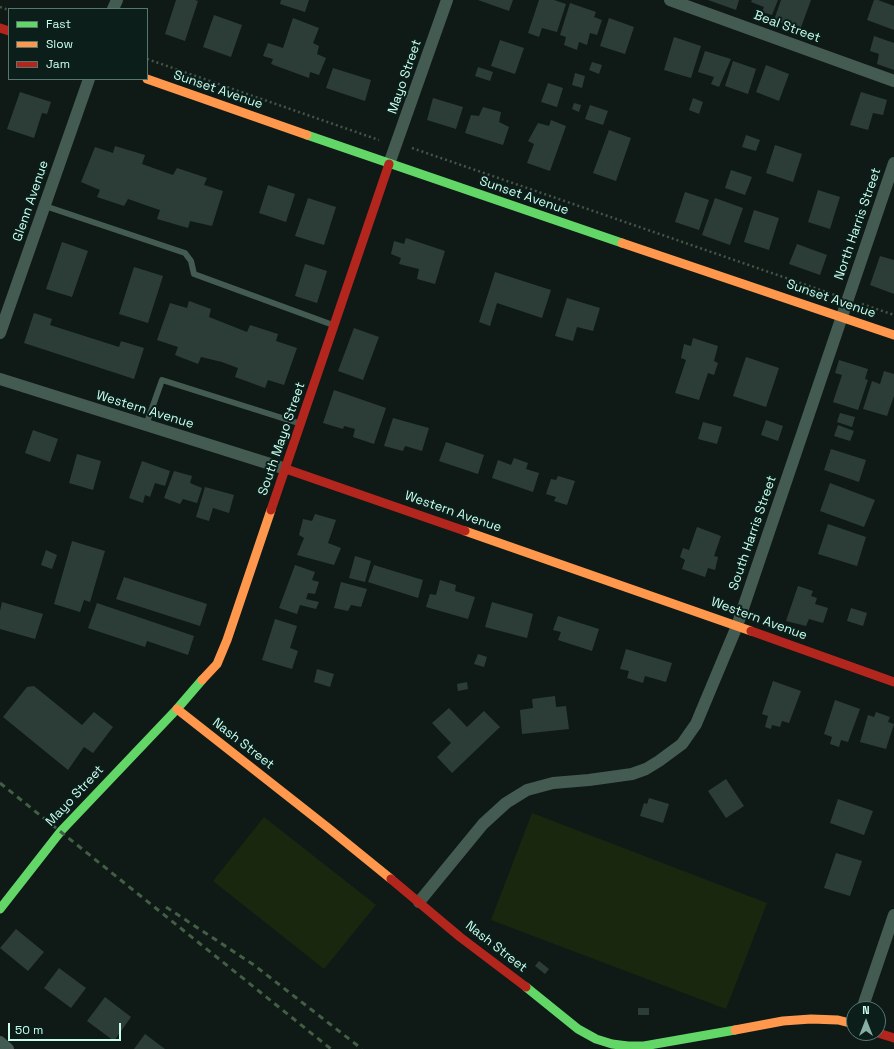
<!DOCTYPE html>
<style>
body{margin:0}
#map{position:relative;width:894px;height:1049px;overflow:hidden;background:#0f1a17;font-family:"Space Grotesk",sans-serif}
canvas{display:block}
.legend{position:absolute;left:8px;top:8px;width:140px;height:72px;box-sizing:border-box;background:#0b1e1a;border:1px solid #57786f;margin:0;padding:5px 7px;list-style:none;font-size:12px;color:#c9ffee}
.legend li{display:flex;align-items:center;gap:8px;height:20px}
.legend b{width:20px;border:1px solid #57786f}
.north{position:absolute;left:846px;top:1001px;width:40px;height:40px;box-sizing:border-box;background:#0b1e1a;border:1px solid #57786f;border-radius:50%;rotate:0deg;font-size:11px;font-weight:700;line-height:16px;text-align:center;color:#c9ffee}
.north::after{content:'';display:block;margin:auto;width:14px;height:18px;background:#88afa3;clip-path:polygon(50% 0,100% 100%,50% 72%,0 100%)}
.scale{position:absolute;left:8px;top:1023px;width:113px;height:18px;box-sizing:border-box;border:2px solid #c9ffee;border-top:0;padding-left:5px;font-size:12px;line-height:14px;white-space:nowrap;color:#c9ffee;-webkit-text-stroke:3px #0b1e1a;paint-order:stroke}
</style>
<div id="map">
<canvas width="894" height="1049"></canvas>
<ul class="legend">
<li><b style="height:5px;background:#63d668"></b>Fast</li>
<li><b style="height:5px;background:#ff974d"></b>Slow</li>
<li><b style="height:5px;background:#b3261e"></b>Jam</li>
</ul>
<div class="north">N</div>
<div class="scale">50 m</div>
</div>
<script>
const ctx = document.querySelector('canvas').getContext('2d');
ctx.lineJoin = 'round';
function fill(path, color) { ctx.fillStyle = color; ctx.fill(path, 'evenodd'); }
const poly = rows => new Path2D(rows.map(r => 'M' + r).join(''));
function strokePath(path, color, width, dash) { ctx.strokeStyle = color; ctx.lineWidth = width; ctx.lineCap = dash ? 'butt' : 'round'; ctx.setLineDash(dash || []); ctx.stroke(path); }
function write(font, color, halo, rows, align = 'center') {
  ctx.font = font + ' "Space Grotesk",sans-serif'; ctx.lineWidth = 4; ctx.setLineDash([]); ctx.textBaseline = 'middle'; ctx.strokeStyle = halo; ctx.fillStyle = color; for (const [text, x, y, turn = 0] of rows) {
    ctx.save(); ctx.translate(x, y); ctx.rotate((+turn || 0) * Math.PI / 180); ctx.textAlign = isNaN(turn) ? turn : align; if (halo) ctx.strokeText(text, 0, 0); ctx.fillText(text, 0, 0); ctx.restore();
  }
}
const green = poly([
 [532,813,767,903,726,1009,491,920],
 [264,817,376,905,324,969,213,881]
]);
const building = poly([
 [176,0,195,0,198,1,185,41,165,34],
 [281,0,309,0,305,12,280,4],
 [478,0,513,0,509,11],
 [539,0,554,0,566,4,557,32,542,28,539,37,528,33],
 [708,0,739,0,736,10],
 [752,0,778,0,772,15,762,12,764,7,751,2],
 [781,0,811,0,800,30,774,20],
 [874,0,878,0,894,6,894,30,867,20],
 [570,3,596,12,594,17,602,20,597,35,590,33,587,45,579,42,577,50,564,45,566,37,560,35],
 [214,15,242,25,231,57,203,47],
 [293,18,319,28,313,43,319,46,317,54,326,58,319,75,310,72,309,78,271,64,273,59,263,56,268,43,283,48],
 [609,18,634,27,625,54,600,46],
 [874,36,894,43,894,70,877,64,879,54,870,51],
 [674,37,701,46,691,78,664,70],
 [500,40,524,48,515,74,491,66],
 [705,51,731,59,719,87,711,84,714,77,698,72],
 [733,61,756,69,748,94,725,86],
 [592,62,602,65,599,74,589,70],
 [766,65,789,74,779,101,756,92],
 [478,67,493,72,490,81,475,76],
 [333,68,371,80,365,101,326,88],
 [575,73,585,76,582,88,572,85],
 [548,83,563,88,557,107,541,102],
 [20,92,51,102,47,114,42,113,34,138,7,129],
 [861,92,887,100,883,115,873,113,868,130,850,125],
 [433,98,463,107,456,129,427,120],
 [693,98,703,102,699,114,689,110],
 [574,103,581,105,579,112,572,109],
 [590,105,608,111,603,125,585,119],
 [483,107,501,112,499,122,509,127,503,145,465,133,471,115,479,116],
 [551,120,566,126,550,171,527,163,534,144,528,141,538,123,549,126],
 [609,130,631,138,616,181,593,173],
 [746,135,760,140,756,151,742,147],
 [775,145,802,154,793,182,766,173],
 [115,146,145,155,142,164,173,175,177,168,207,178,204,185,223,191,212,226,190,221,188,228,157,219,160,210,148,206,128,199,124,206,97,197,100,190,81,182,95,147,113,153],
 [731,170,752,177,745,195,725,188],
 [268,185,295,194,286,222,259,213],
 [818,190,840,197,830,229,808,222],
 [685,192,709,200,699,230,675,222],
 [308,198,336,207,324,245,295,236],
 [715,198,743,208,730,245,702,235],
 [754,210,779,218,769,250,744,242],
 [406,238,445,251,435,284,417,279,419,269,399,264,401,258,391,254,394,241,404,244],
 [62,242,88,251,72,297,46,289],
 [797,244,827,255,820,275,789,264],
 [880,256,894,260,894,294,870,285],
 [305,264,327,271,317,303,295,296],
 [134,267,163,276,148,323,119,314],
 [495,272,551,290,542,318,497,303,490,326,479,322],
 [567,298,600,308,593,331,577,327,573,341,555,336],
 [189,301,211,309,209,317,247,332,250,325,278,334,276,341,297,348,284,385,268,380,265,388,235,377,238,368,222,362,201,357,198,364,175,355,178,347,157,340,170,303,187,308],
 [34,313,52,319,50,325,119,347,121,341,144,348,134,379,24,343],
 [354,328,379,337,363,380,338,371],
 [693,338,718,346,714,361,718,363,714,375,708,373,699,400,675,393,686,360,681,358,684,344,691,346],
 [746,357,779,368,766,407,733,396],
 [839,360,868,369,865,379,868,380,858,410,833,402,842,375,835,373],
 [884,371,894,374,894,396,887,416,863,409,872,381,880,384],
 [334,390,386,408,374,444,353,437,355,429,344,426,343,429,323,423],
 [840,413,855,417,852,427,837,422],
 [393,418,429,428,422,451,405,446,403,451,384,446],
 [766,420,783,426,778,441,761,435],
 [703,422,722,427,717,444,698,439],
 [838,425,854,431,850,441,834,436],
 [33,430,58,439,50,462,25,453],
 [446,442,484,455,478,474,439,461],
 [831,449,866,460,859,482,824,470],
 [77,454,101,461,93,490,69,483],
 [514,458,528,463,526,469,539,473,533,492,492,478,498,460,511,465],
 [142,461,170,471,165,486,155,483,150,497,145,495,143,503,129,498],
 [174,471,192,476,190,483,202,488,197,503,183,499,180,504,164,498],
 [558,476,575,481,567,505,554,501,556,497,546,494,551,479,556,480],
 [830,483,875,500,864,527,820,511],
 [205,487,234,495,229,513,213,508,209,521,196,517],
 [315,514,336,520,328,543,341,548,334,565,297,555,304,538,299,535,303,519,312,521],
 [828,524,866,537,857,566,818,554],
 [697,527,721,536,714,556,718,557,715,570,708,568,705,577,682,569,685,560,680,557,683,548,689,550],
 [72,541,105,551,90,602,84,600,80,612,54,604],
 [46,550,57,555,52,569,41,565],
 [355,556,371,561,365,582,349,578],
 [295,565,315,572,312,580,319,582,315,594,308,593,306,599,319,602,316,609,300,605,297,614,279,608],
 [374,565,423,580,418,598,368,582],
 [124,577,207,604,200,626,116,599],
 [440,580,456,585,455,591,475,597,468,619,426,607,430,594,436,595],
 [341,582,367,589,361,607,351,605,348,611,334,608],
 [798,586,813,591,811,596,817,598,815,604,828,608,823,623,809,619,806,626,786,621],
 [2,602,43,614,35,639,0,629,0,611],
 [492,602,533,614,527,638,485,627],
 [97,603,194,636,188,655,147,641,145,647,88,628],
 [851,608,867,613,863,626,847,621],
 [558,616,599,629,592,651,558,640,561,632,553,630],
 [275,619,297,626,290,648,298,651,292,669,262,660],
 [626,649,672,663,666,682,645,676,643,683,627,678,629,671,620,669],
 [478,654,487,657,484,667,474,664],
 [317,669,334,674,330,687,314,682],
 [773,681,801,691,789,723,782,721,780,727,772,725,771,729,765,727,768,716,762,714],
 [467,682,468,689,458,691,457,684],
 [34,686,82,725,94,712,113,727,93,753,84,747,68,770,3,717,27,687],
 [555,696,556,707,566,706,569,729,522,734,520,710,533,708,532,699],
 [835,700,860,709,848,742,841,740,839,747,830,744,832,737,824,734],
 [449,708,467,727,484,711,500,727,452,773,437,757,451,743,432,723],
 [876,712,890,717,888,722,894,724,886,749,860,742,868,715,874,717],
 [726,779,744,806,726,818,708,791],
 [649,798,669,804,663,823,640,816,644,803,647,804],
 [838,799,873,811,864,835,830,823],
 [836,853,862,861,850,896,824,888],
 [16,929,44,952,28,971,0,948],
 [539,961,549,969,545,974,535,966],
 [59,968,86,988,71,1008,44,988],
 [105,997,131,1017,114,1041,87,1021],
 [638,1008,649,1008,649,1015,638,1015],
 [145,1034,165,1049,134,1049]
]);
const path = poly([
 [0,7,9,10],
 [147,59,379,140],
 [412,148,835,295],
 [862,304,894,315]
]);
const lane = poly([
 [45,206,185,253,191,261,194,274,333,325],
 [146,425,162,380,298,423]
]);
const street = poly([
 [670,0,894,81],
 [113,9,117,0],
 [389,164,447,0],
 [0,333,89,79],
 [0,379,286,469],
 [419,902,483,824,506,803,527,790,553,783,589,780,632,774,646,769,659,761,682,744,696,724,737,626,894,163],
 [862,1009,894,915],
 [0,1042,8,1049]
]);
const fast = poly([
 [307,135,622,243],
 [0,909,61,831,177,709,202,680],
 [526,987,578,1029,596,1039,612,1044,628,1046,644,1046,735,1030]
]);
const slow = poly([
 [147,79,307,135],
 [622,243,894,335],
 [465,531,751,631],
 [202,680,217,664,227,640,271,510],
 [177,709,327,827,391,879],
 [735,1030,783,1021,811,1019,838,1020,854,1024]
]);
const jam = poly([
 [0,28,9,31],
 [286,469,465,531],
 [271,510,389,164],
 [751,631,894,682],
 [391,879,460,937,526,987],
 [878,1033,894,1038]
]);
const rail = poly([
 [0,783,331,1049],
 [166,907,254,965,362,1049]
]);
const streetNames = [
 ["Beal Street",787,27,20],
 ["Mayo Street",405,77,-71],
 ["Sunset Avenue",218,90,19],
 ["Sunset Avenue",524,196,19],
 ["Glenn Avenue",31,201,-71],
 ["North Harris Street",858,224,-71],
 ["Sunset Avenue",831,299,19],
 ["Western Avenue",145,410,17],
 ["South Mayo Street",282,439,-71],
 ["Western Avenue",453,512,19],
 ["South Harris Street",753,533,-71],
 ["Western Avenue",759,619,20],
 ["Nash Street",243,744,38],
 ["Mayo Street",75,796,-47],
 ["Nash Street",496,947,38]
];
fill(green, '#19270f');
fill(building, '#2c3d38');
strokePath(path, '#425646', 2.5, [2, 3]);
strokePath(lane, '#445b52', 6);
strokePath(street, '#445b52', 12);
strokePath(fast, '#63d668', 9);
strokePath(slow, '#ff974d', 9);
strokePath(jam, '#b3261e', 9);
strokePath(rail, '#425e44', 3, [6, 5]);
write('13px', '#c9ffee', '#0b1e1a', streetNames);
</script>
